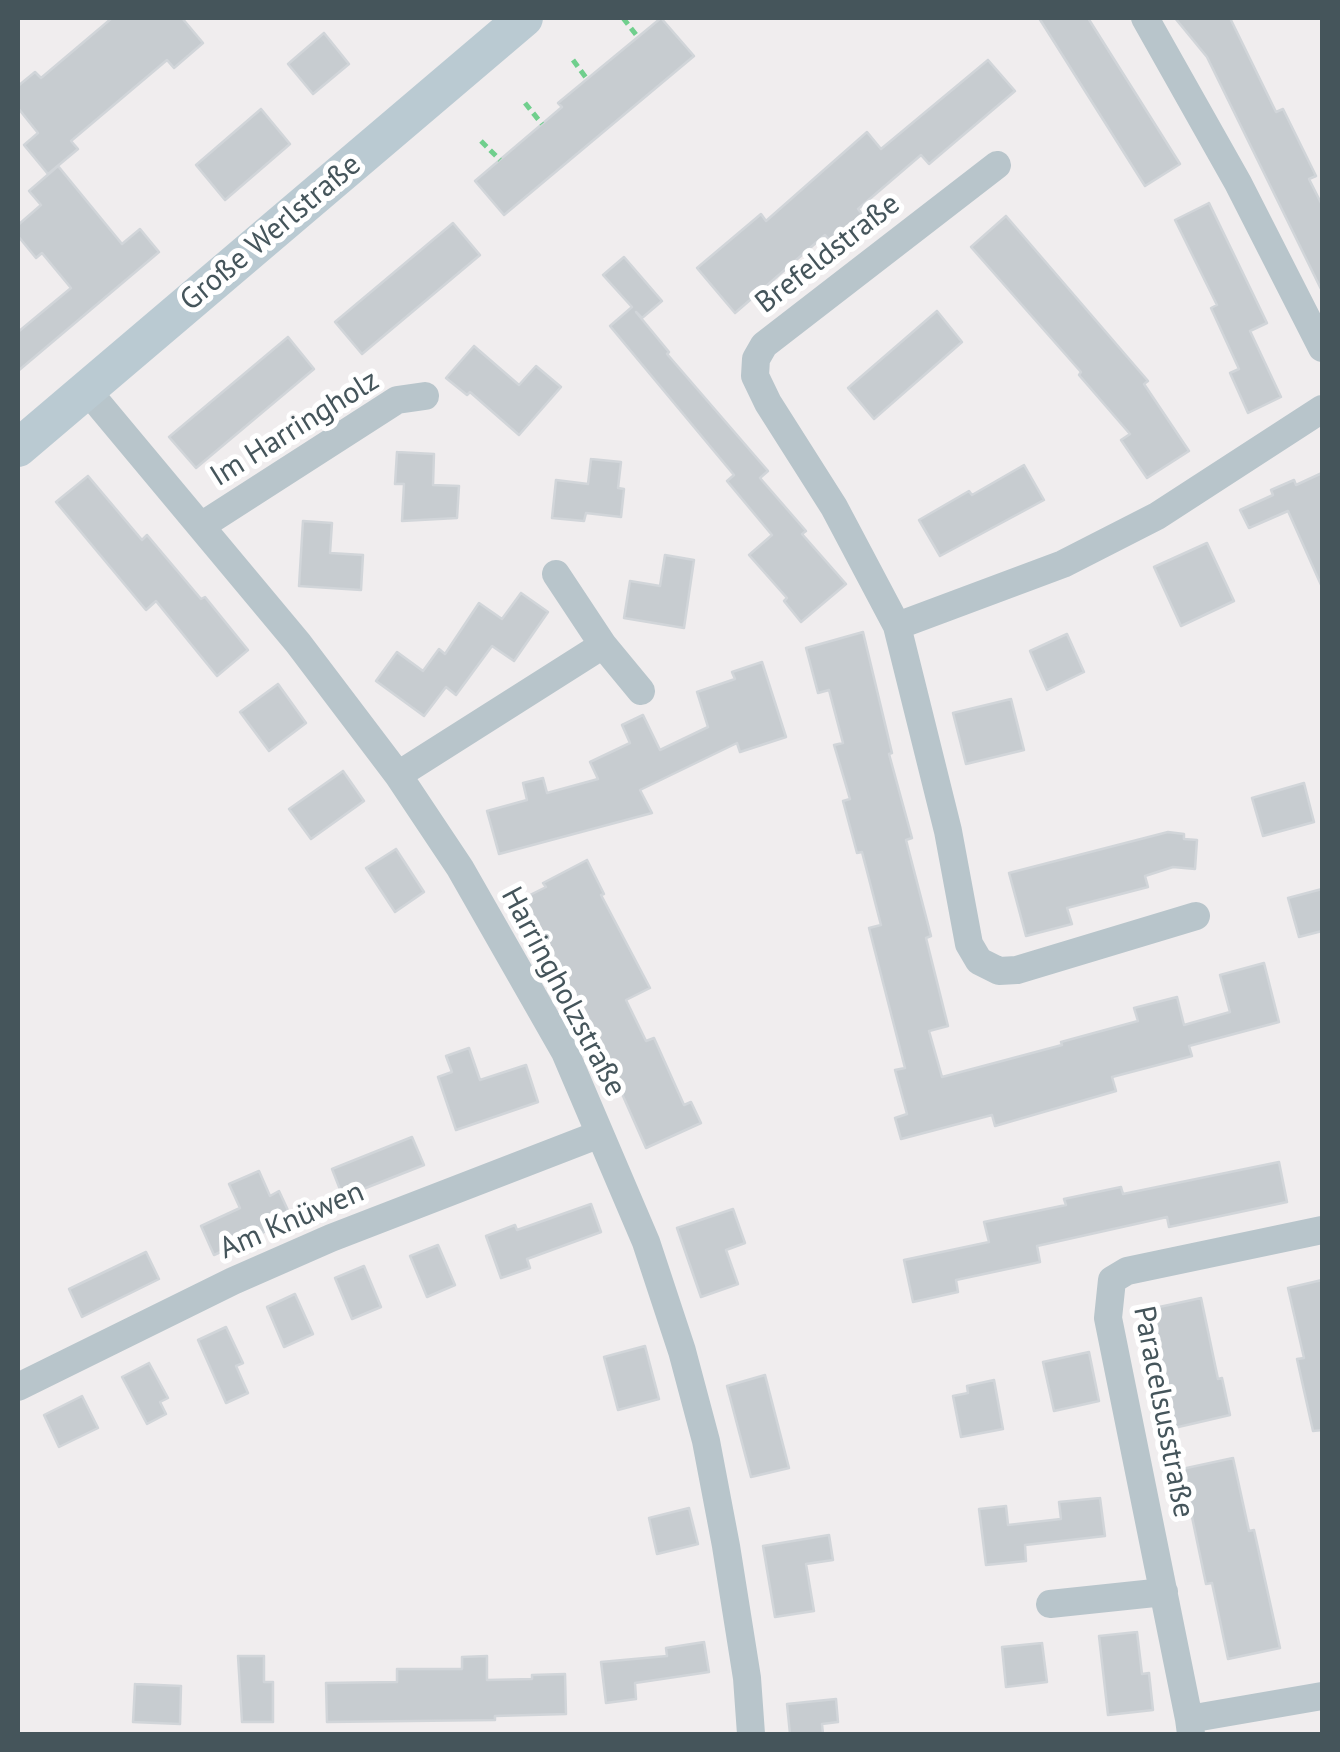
<!DOCTYPE html>
<meta charset="utf-8">
<style>
body{margin:0}
#map{position:relative;width:1340px;height:1752px;overflow:hidden;background:#f0edee;font-family:"PT Sans",sans-serif}
canvas{display:block}
.frame{position:absolute;inset:0;border:20px solid #45555b;pointer-events:none}
</style>
<div id="map">
<canvas width="1340" height="1752"></canvas>
<div class="frame"></div>
</div>
<script>
const ctx = document.querySelector('canvas').getContext('2d');
ctx.lineJoin = 'round';
function fill(path, color) { ctx.fillStyle = color; ctx.fill(path, 'evenodd'); }
const poly = rows => new Path2D(rows.map(r => 'M' + r).join(''));
function strokePath(path, color, width, dash) { ctx.strokeStyle = color; ctx.lineWidth = width; ctx.lineCap = dash ? 'butt' : 'round'; ctx.setLineDash(dash || []); ctx.stroke(path); }
function write(font, color, halo, rows, align = 'center') {
  ctx.font = font + ' "PT Sans",sans-serif'; ctx.lineWidth = 10; ctx.setLineDash([]); ctx.textBaseline = 'middle'; ctx.strokeStyle = halo; ctx.fillStyle = color; for (const [text, x, y, turn = 0] of rows) {
    ctx.save(); ctx.translate(x, y); ctx.rotate((+turn || 0) * Math.PI / 180); ctx.textAlign = isNaN(turn) ? turn : align; if (halo) ctx.strokeText(text, 0, 0); ctx.fillText(text, 0, 0); ctx.restore();
  }
}
const building = poly([
 [112,18,182,18,203,43,174,68,167,60,71,141,78,149,48,174,24,145,38,133,18,108,18,86,35,72,41,78,112,18],
 [661,18,694,56,504,215,475,181,562,107,558,103,661,18],
 [1039,18,1088,18,1180,164,1145,186,1039,18],
 [1175,18,1230,18,1276,112,1283,109,1316,176,1309,179,1322,205,1322,291,1207,57,1175,18],
 [324,33,349,64,313,94,288,64,324,33],
 [988,60,1015,91,929,164,921,155,858,209,863,215,831,242,825,235,735,313,697,268,761,214,766,221,867,132,881,149,988,60],
 [261,109,290,144,225,200,196,165,261,109],
 [58,166,122,244,140,229,159,252,18,371,18,332,71,288,42,253,36,258,18,236,18,225,41,205,29,191,58,166],
 [1209,203,1267,323,1250,331,1281,397,1248,413,1230,373,1239,369,1211,308,1217,305,1175,220,1209,203],
 [1006,216,1148,381,1144,384,1189,451,1147,478,1121,440,1130,434,1079,375,1081,372,971,247,1006,216],
 [453,223,480,255,362,354,335,322,453,223],
 [624,257,662,301,642,318,636,312,669,352,667,354,768,471,760,478,806,531,802,534,846,584,801,622,784,601,787,598,749,555,772,535,727,481,734,475,610,326,632,307,603,275,624,257],
 [937,311,962,342,874,419,848,388,937,311],
 [288,337,314,369,196,468,169,437,288,337],
 [474,346,519,385,536,366,561,387,519,435,470,392,467,395,446,378,474,346],
 [397,452,434,454,433,485,459,486,457,518,402,521,404,484,395,484,397,452],
 [591,459,621,462,618,488,624,489,621,517,586,513,584,521,552,518,556,480,588,484,591,459],
 [1024,465,1044,500,940,556,919,520,969,491,972,495,1024,465],
 [1322,473,1322,587,1288,511,1249,528,1240,510,1273,495,1271,490,1294,480,1296,485,1322,473],
 [88,476,142,540,147,535,201,599,205,597,248,650,217,676,156,601,146,610,56,502,88,476],
 [303,521,332,523,330,553,363,555,361,590,299,586,303,521],
 [1207,543,1234,601,1181,626,1154,567,1207,543],
 [665,555,694,560,684,628,624,618,630,581,660,586,665,555],
 [521,593,548,612,514,661,492,646,456,695,446,687,424,716,376,681,397,652,423,671,439,649,445,654,479,603,502,619,521,593],
 [863,632,892,753,889,754,912,838,906,840,931,936,926,938,948,1026,929,1031,942,1077,1062,1045,1061,1042,1138,1021,1134,1008,1177,997,1184,1025,1230,1012,1220,975,1264,963,1279,1022,1189,1046,1192,1056,1112,1077,1116,1091,995,1126,992,1115,901,1139,895,1118,907,1114,895,1070,905,1068,869,928,881,925,862,852,857,853,843,801,850,799,834,745,843,743,829,690,818,693,806,648,863,632],
 [1067,634,1084,672,1047,690,1030,651,1067,634],
 [762,662,786,737,740,752,737,743,640,790,652,813,499,854,487,811,527,800,523,783,543,778,547,793,598,779,590,762,630,743,622,725,643,715,660,750,708,727,697,692,735,679,732,672,762,662],
 [278,684,306,723,269,751,240,712,278,684],
 [1011,699,1024,750,966,764,953,713,1011,699],
 [343,771,364,801,311,839,289,809,343,771],
 [1304,783,1314,822,1263,836,1252,798,1304,783],
 [1168,832,1184,834,1184,839,1197,840,1195,869,1173,867,1145,876,1148,887,1067,908,1072,924,1026,936,1009,873,1168,832],
 [396,849,424,892,395,912,366,868,396,849],
 [587,860,604,894,601,895,650,988,626,1000,646,1041,654,1038,684,1105,691,1102,701,1123,646,1148,600,1044,524,898,546,887,543,883,587,860],
 [1322,889,1322,931,1299,937,1288,898,1322,889],
 [469,1048,480,1080,526,1065,538,1102,456,1130,438,1077,452,1072,446,1056,469,1048],
 [412,1137,424,1165,343,1197,332,1169,412,1137],
 [1279,1162,1287,1202,1169,1227,1167,1217,1037,1246,1040,1262,956,1280,958,1292,913,1302,904,1260,989,1242,984,1222,1066,1205,1064,1199,1121,1187,1123,1194,1279,1162],
 [259,1171,270,1196,279,1191,292,1219,214,1255,201,1226,240,1208,229,1184,259,1171],
 [591,1204,601,1232,527,1259,530,1268,501,1278,486,1236,515,1225,517,1230,591,1204],
 [733,1209,745,1243,726,1250,738,1284,701,1297,677,1228,733,1209],
 [438,1245,455,1285,427,1297,410,1256,438,1245],
 [146,1252,159,1279,82,1317,69,1289,146,1252],
 [364,1266,381,1307,352,1319,335,1278,364,1266],
 [1322,1280,1322,1430,1313,1431,1297,1359,1304,1358,1288,1288,1322,1280],
 [295,1294,313,1334,284,1347,267,1307,295,1294],
 [1201,1298,1218,1379,1222,1378,1230,1415,1174,1428,1150,1309,1201,1298],
 [226,1327,243,1363,236,1366,248,1393,226,1403,198,1340,226,1327],
 [645,1346,659,1399,618,1410,604,1357,645,1346],
 [1089,1352,1099,1401,1054,1411,1043,1362,1089,1352],
 [149,1363,168,1398,160,1402,166,1414,147,1424,122,1377,149,1363],
 [765,1375,789,1468,751,1477,727,1386,765,1375],
 [994,1380,1003,1429,961,1437,953,1396,968,1393,967,1386,994,1380],
 [82,1396,98,1428,59,1447,44,1415,82,1396],
 [1233,1458,1249,1531,1254,1530,1280,1648,1228,1659,1212,1583,1206,1584,1182,1469,1233,1458],
 [1100,1498,1105,1536,1025,1545,1026,1561,986,1565,979,1509,1006,1506,1008,1525,1061,1519,1059,1502,1100,1498],
 [689,1508,698,1544,657,1554,649,1518,689,1508],
 [829,1535,833,1560,806,1564,814,1611,775,1617,763,1546,829,1535],
 [1137,1632,1142,1674,1149,1673,1153,1710,1108,1715,1099,1636,1137,1632],
 [704,1642,709,1672,635,1683,636,1699,606,1703,601,1662,667,1656,666,1648,704,1642],
 [1042,1643,1047,1682,1006,1687,1002,1647,1042,1643],
 [238,1656,264,1656,264,1682,273,1682,273,1722,242,1722,238,1656],
 [487,1656,487,1680,532,1679,532,1675,565,1674,566,1714,495,1716,495,1720,327,1722,326,1683,397,1682,397,1669,462,1669,462,1657,487,1656],
 [135,1684,181,1686,180,1724,133,1722,135,1684],
 [836,1699,838,1722,822,1724,823,1734,790,1734,787,1704,836,1699]
]);
const path = poly([
 [623,18,637,36],
 [573,60,587,79],
 [525,103,542,124],
 [481,141,500,160]
]);
const street = poly([
 [1145,18,1238,183,1322,348],
 [997,165,764,345,756,359,755,376,768,403,834,507,897,626,948,831,969,944,979,961,999,971,1017,970,1196,916],
 [86,389,298,643,398,775,460,868,565,1052,646,1242,682,1351,706,1441,726,1546,747,1678,751,1734],
 [201,526,397,400,425,396],
 [556,574,603,645],
 [897,626,1063,564,1157,516,1322,409],
 [398,775,603,645,641,691],
 [18,1387,233,1281,331,1238,600,1134],
 [1050,1604,1164,1592],
 [1189,1719,1108,1318,1112,1280,1127,1271,1322,1230],
 [1191,1734,1189,1719,1322,1696]
]);
const secondary = poly([
 [18,448,524,18]
]);
const streetNames = [
 ["Große Werlstraße",271,233,-40],
 ["Brefeldstraße",828,254,-38],
 ["Im Harringholz",295,429,-32],
 ["Harringholzstraße",563,992,62],
 ["Am Knüwen",292,1221,-23],
 ["Paracelsusstraße",1163,1412,79]
];
fill(building, '#c7ccd0');
strokePath(building, '#d1d5d9', 2.5);
strokePath(path, '#70cf8d', 5, [8, 5]);
strokePath(street, '#b8c5cb', 28);
strokePath(secondary, '#bacad2', 38);
write('30px', '#45555b', '#fff', streetNames);
</script>
